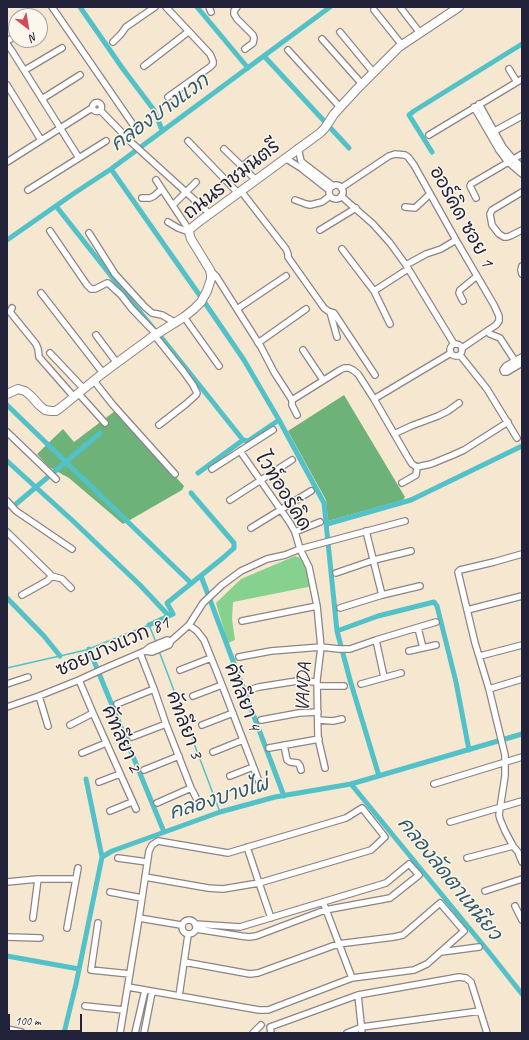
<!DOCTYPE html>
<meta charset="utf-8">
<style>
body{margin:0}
#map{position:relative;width:529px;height:1040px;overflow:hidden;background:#f5e7d0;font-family:Caveat,sans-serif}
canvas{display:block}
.frame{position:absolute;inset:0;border:8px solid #22223b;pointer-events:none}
.north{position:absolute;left:8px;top:8px;width:40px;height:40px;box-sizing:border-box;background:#fbf7ec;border:1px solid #a4a2a5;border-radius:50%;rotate:149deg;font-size:11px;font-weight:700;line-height:16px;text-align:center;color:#22223b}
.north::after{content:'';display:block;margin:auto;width:14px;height:18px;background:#d1495b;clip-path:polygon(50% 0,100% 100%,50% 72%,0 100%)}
.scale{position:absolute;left:8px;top:1014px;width:74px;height:18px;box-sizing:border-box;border:2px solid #22223b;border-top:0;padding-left:5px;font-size:12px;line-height:14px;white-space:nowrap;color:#22223b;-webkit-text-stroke:3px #fbf7ec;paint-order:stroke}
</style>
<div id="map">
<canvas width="529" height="1040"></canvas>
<div class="frame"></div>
<div class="north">N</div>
<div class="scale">100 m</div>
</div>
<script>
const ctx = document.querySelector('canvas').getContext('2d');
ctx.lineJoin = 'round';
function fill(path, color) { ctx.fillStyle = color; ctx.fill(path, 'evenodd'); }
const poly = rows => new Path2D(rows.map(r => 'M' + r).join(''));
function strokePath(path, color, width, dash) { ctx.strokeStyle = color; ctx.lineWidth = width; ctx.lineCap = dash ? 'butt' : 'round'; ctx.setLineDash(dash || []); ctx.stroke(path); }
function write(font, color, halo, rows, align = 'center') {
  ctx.font = font + ' Caveat,"Playpen Sans Thai",sans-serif'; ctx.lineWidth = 3; ctx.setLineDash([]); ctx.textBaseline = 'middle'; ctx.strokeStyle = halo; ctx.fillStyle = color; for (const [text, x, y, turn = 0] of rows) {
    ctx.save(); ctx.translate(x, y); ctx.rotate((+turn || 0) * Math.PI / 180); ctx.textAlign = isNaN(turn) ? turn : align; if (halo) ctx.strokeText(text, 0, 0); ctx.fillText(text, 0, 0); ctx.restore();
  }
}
const green = poly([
 [295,556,304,559,313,586,233,602,232,619,235,640,228,643,216,603,241,579]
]);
const forest = poly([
 [344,395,405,497,403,500,328,521,326,500,288,431],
 [115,411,184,486,182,490,123,524,69,478,49,467,37,454,63,429,74,442]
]);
const stream = poly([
 [159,651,220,812],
 [7,668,86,650,149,625,156,642]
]);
const canal = poly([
 [80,7,123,69,154,110,162,130],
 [197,7,248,68],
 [264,56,349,148],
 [432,152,409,115,414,111,522,44],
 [111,169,205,303,244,360,279,420,324,503,337,631,350,680,379,776],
 [56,206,123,291,154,329],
 [7,240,73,194,111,169,330,7],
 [161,337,243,440,248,441,279,420],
 [7,405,191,583],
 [7,461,73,521,140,585,169,616],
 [54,472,100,433],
 [198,473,243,440],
 [16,504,48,477],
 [327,524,411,500,522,446],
 [201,576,284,796],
 [7,598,44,636,60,656],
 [149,625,173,614,167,603,224,557,234,548,234,543,191,493],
 [337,631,378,616,434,602,437,606,456,682,469,750],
 [89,649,164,832],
 [86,779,102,857],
 [351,784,488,951,522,994],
 [7,956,79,969],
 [64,1033,76,984,102,857,112,851,220,812,275,797,351,784,522,734]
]);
const street = poly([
 [52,7,134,126],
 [166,7,210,54,213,61,213,64,210,67,168,97],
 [209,7,211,12],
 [237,7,234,11,234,14,237,19,253,35,254,38,253,43,245,49],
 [400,7,420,33],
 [374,10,402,45],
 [40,22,42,20],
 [340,32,373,72],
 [322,39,362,84],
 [7,41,16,36],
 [113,42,121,34,126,27,155,7],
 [7,44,12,51,79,158],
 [288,50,340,107],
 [144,66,188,32],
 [509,69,517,82],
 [25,70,62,48],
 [7,85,41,140],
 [42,99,80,75],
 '92.5 107a4.5 4.5 0 1 1 9 0a4.5 4.5 0 1 1-9 0Z',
 [479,104,503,147,513,159,522,167],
 [474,107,499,150,508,162,522,174],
 [100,110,132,143,210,214],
 [491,133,522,116],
 [429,135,522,79],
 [188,141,238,193],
 [298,148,301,161,303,163,333,186],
 [224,149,256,180],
 [285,158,301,168,329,190],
 [7,162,92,108],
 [243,166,251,159],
 [156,180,189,230],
 '329 192a7 7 0 1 1 14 0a7 7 0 1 1-14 0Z',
 [341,188,389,156,395,154,405,155,408,157,414,165,456,240,494,305,499,316,499,321,496,325,462,348],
 [28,190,106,141],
 [241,191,286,249,288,254,288,257,290,260,324,308,328,311,334,313,336,316,375,375],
 [522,192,492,210,490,214,492,225,499,234,504,237,507,237,510,236,522,230],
 [341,196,373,224,390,243,406,265,454,344],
 [142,198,150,198,154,196,162,189],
 [476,198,470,186,471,184,522,154],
 [295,200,306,204,310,205,322,202,330,196],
 [175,203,196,182],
 [405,207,415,208,430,194],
 [168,222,178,228,189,232],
 [320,230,356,208],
 [50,231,87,285,91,289,95,289,107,283,108,283,121,295,132,309,157,335],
 [89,233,115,274,145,307,152,313,162,315,176,323],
 [342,249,374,291,390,324],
 [406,265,426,254,441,249,456,240],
 [522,266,521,270,522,274],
 [210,270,216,276,261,347,274,372,292,400],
 [374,291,408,269],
 [41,293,103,373],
 [463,301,459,293,460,290,477,276],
 [12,308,10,312,36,344,38,349,39,357,74,397],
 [237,309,286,276],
 [330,312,337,337],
 [184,317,219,366],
 [490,334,500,338,517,364],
 [96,335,117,363],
 [155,336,183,371,193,385,197,393,196,395,186,404,159,425],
 [258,343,306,309],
 '450 350a6 6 0 1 1 12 0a6 6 0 1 1-12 0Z',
 [303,350,323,380],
 [50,353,84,389],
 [460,355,487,389,517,438],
 [522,357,506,366,503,370,504,372,507,372,522,363],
 [94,381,113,405,175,474],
 [78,393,105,423],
 [374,399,451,353],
 [292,400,340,370,344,368,349,368,353,370,358,374,374,399,407,456,412,464,417,467,431,464,453,455,464,450,508,422],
 [292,400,292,405,297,415],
 [7,432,56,479],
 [394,434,411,426,438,416,448,411,459,403],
 [240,451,290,523,295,532,300,549,309,567,317,606,321,647,317,680,318,738,325,768],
 [212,469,273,430],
 [402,483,416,475,417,467],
 [230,500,292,460],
 [7,501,16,511,72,549],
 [251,528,311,491],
 [366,531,382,595],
 [7,532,52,576,47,581,22,595],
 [295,532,320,522],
 [522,554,494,562,460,570,458,572,475,643,489,689,505,755,505,776,499,815,500,819,505,831,513,846,518,852,522,862],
 [336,573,374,560,411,551],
 [52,576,62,579,71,588],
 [340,608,382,595,420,586],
 [467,610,522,596],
 [242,621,317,606],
 [189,625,197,631,204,640,222,685,260,784],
 [418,628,423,648],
 [376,640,384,677],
 [145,651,152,652,169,645,171,641,189,625,203,603,222,585,241,571,267,559,285,555,300,549,405,521],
 [409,651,436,645],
 [140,653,154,689,166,724,191,788,201,807],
 [480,656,522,645],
 [239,657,271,651,321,647,339,649,350,649,376,640,436,622],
 [180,670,211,658],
 [79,680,93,713,136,809],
 [7,684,28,677],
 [361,684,401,673],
 [317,686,344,686],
 [252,689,259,687,297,681,317,682],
 [489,689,522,679],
 [39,696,48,726],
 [193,696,222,685],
 [117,704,154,689],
 [7,707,39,696,79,680,103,669,145,651,150,647,167,640,171,641],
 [261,720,299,713,318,712],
 [318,720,333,721,342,719],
 [70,725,93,713],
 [202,725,233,713],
 [132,737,166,724],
 [284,745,287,760,290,762,298,763,300,766,301,770],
 [269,748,319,739],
 [213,752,243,740],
 [82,753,106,743],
 [144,770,179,756],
 [230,776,253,767],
 [99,782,120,774],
 [434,784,522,757],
 [157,803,191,788],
 [110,811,132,802],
 [450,822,522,801],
 [247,847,259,883,271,918],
 [118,858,147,862],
 [467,858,513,846],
 [7,882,38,879,75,879],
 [485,891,522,879],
 [110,892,142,898],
 [323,902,352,978],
 [515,906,522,920],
 [33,918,38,879],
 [139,918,181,925],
 '182 927a7 7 0 1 1 14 0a7 7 0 1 1-14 0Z',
 [98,923,91,970,130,974],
 [195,924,240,927,386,883,409,864,419,875,390,898,325,910,256,936,249,937,241,936,196,929],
 [67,928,78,868],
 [7,937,40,938],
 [441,952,479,947],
 [128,987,259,1010,268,1010,352,978,414,970,427,964,464,931,440,903,403,935,394,937,338,944,258,973,250,974,184,962],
 [358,995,362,1033],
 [179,996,188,935],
 [85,1006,124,1010],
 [7,1029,21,1032],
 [120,1033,139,918,142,898,149,851,152,845,158,841,228,853,346,818,362,808,385,837,371,850,259,883,223,889,208,888,145,877],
 [135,1033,145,990],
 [144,1033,152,992],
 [253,1033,261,1025],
 [271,1033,270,1027,358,995,459,977,466,978,471,982,487,1033],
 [347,1033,362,1027,480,1011]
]);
const secondary = poly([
 [7,394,18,389,25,391,31,396,39,405,45,410,51,411,56,411,64,405,103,373,152,337,184,317,194,309,201,302,207,291,211,279,211,275,210,270,191,239,189,232,189,230,200,221,320,133,325,128,334,114,357,89,399,47,459,7]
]);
const streetNames = [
 ["ถนนราชมนตรี",232,180,-38],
 ["ออร์คิด ซอย 1",461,217,61],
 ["ไวท์ออร์คิด",283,492,58],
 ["ซอยบางแวก 81",113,647,-24],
 ["VANDA",304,687,-88],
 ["คัทลียา 4",242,697,69],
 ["คัทลียา 3",184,725,69],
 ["คัทลียา 2",121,739,66]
];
const waterNames = [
 ["คลองบางแวก",160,113,-36],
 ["คลองบางไผ่",219,799,-17],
 ["คลองลัดตาเหนียว",449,879,51]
];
fill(green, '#87d18e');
fill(forest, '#6db379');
strokePath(stream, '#53c1c8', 1.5);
strokePath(canal, '#53c1c8', 5);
strokePath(street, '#8c8486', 8);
strokePath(secondary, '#8c8486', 10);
strokePath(street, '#fff', 5.5);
strokePath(secondary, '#fff', 8);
write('19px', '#22223b', '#fbf7ec', streetNames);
write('italic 20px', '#335a6c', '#fbf7ec', waterNames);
</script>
